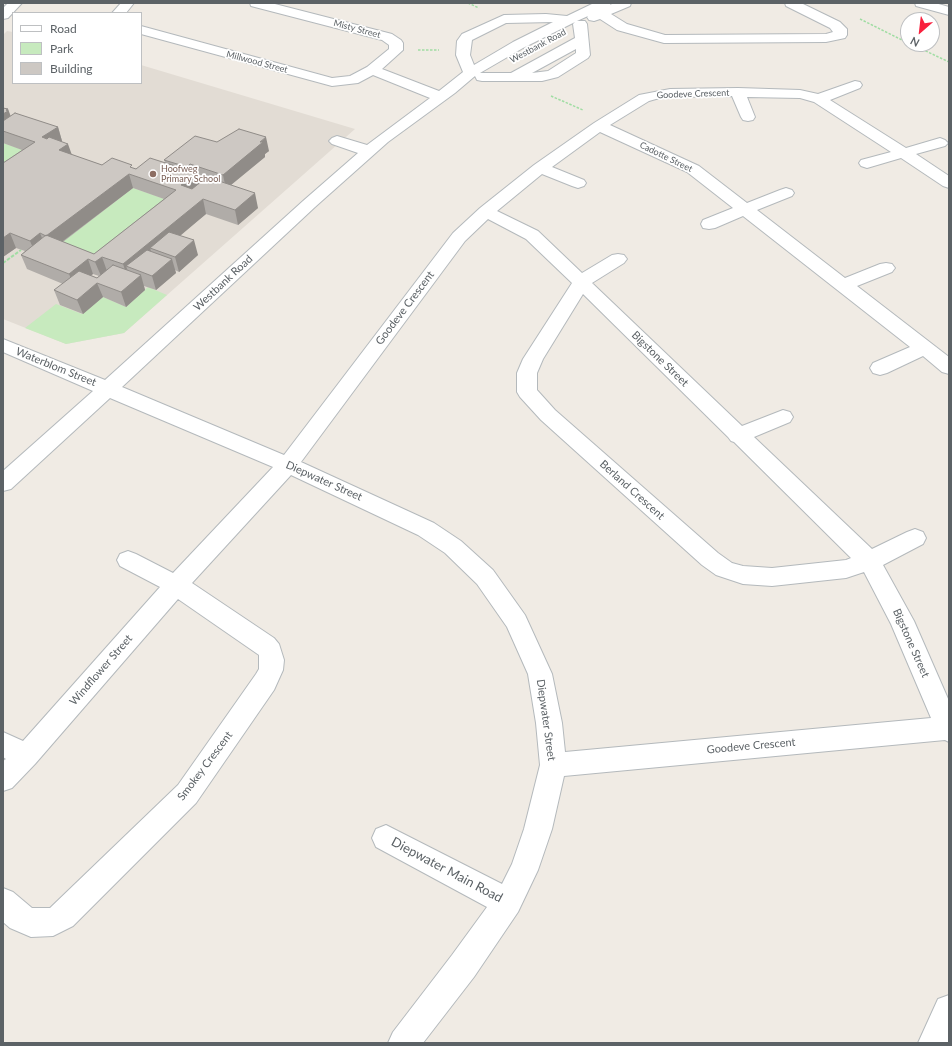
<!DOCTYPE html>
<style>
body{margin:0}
#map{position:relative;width:952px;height:1046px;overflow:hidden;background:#f0ebe4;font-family:Lato,sans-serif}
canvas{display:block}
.frame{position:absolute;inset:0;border:4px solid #5c6266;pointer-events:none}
.legend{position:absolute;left:12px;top:12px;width:130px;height:72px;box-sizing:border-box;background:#fff;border:1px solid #bec0c2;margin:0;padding:5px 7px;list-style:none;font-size:12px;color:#5c6266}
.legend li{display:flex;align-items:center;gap:8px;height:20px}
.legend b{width:20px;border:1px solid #bec0c2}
.north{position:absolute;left:900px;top:12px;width:40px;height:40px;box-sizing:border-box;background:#fff;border:1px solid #bec0c2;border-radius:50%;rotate:208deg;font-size:11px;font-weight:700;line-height:16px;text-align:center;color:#5c6266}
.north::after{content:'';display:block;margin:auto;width:14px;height:18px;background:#f9213e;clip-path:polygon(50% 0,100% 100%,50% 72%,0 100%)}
</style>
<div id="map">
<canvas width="952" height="1046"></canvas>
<div class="frame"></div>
<ul class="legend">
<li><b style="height:5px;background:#fff"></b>Road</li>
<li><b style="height:11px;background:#c7eabe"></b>Park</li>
<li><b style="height:11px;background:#cdc8c3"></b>Building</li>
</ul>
<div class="north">N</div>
</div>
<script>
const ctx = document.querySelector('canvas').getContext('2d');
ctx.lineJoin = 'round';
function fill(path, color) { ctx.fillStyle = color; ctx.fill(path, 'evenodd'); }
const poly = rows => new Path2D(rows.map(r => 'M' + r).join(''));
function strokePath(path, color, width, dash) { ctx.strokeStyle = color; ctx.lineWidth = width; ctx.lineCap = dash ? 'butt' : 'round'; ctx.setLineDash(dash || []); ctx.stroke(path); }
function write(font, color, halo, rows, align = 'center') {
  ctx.font = font + ' Lato,sans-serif'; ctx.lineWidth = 3.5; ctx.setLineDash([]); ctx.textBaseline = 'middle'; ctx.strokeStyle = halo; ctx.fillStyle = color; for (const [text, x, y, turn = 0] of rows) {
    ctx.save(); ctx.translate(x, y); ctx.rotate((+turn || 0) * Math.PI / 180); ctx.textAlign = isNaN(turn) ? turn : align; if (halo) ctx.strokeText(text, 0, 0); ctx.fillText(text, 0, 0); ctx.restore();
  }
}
const education = poly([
 [7,31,13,32,13,83,141,83,141,65,355,129,124,333,66,344,3,319,3,35]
]);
const green = poly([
 [3,143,40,156,3,182],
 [133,188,179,204,99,268,52,250],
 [148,287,167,295,124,333,66,344,25,328,56,304,82,314,103,297,126,307]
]);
const pathFar1 = poly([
 [468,3,479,8],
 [860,19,908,43],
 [911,44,949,62],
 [418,50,439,50],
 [551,96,583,110]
]);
const path = poly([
 [3,263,21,250]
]);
const minor = poly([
 [8,3,22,3,8,18,3,19,3,8,8,3],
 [121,3,134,3,126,13,112,13,121,3],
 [250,3,271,3,392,34,401,40,403,43,403,50,382,69,439,91,463,72,456,55,457,41,462,34,504,15,546,14,567,16,594,3,611,3,610,5,614,3,631,3,630,6,611,14,627,24,665,35,826,34,833,32,830,28,786,6,785,3,801,3,840,22,847,29,847,35,845,38,826,42,664,43,617,30,600,19,594,21,589,20,587,17,588,16,577,21,585,21,587,24,590,55,588,58,558,77,542,81,482,81,477,80,475,76,455,93,388,142,315,207,122,387,284,455,453,233,480,208,534,165,594,123,639,95,670,89,738,88,800,90,818,94,855,81,860,82,862,85,860,88,830,100,906,148,940,138,945,140,948,143,945,146,916,154,949,176,949,188,943,186,901,158,867,168,861,166,859,163,861,160,891,152,814,102,800,98,747,97,755,117,753,120,748,121,743,120,741,117,732,96,670,97,656,99,649,101,610,125,699,166,747,203,780,190,786,188,792,190,794,193,792,196,757,210,845,278,880,264,886,263,892,264,895,268,892,272,857,286,949,357,949,374,942,372,923,356,887,373,880,375,873,373,870,368,873,363,910,347,743,216,715,228,709,229,703,228,701,224,703,220,733,208,687,172,600,132,552,167,584,180,586,183,584,186,578,188,572,186,542,174,497,211,538,231,582,273,612,255,618,254,624,255,627,259,624,263,592,283,742,426,783,410,790,412,793,417,790,422,754,437,872,549,907,532,915,529,923,532,926,538,923,544,883,565,914,621,949,701,949,742,945,740,564,776,552,829,538,870,518,912,474,977,423,1043,388,1043,393,1032,452,955,487,907,376,847,372,838,376,829,386,825,502,884,512,864,524,829,540,765,536,723,528,674,507,627,477,584,445,553,418,535,291,475,192,583,274,638,279,644,284,660,283,670,274,690,196,803,73,926,53,936,31,937,10,928,3,922,3,888,13,892,32,908,50,908,178,785,256,674,259,669,259,655,178,599,35,764,12,788,3,791,3,761,6,759,3,757,3,732,23,741,160,587,120,566,117,560,120,554,128,551,136,554,173,573,273,467,110,398,11,489,3,491,3,471,93,391,3,352,3,339,105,380,303,201,358,153,332,144,329,141,332,138,337,136,367,145,430,98,373,75,358,83,332,86,141,34,141,26,332,78,350,76,367,67,389,49,389,45,382,40,251,6,250,3],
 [553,22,513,42,474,65,470,55,472,40,506,23,553,22],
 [575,22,573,24,575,38,511,73,480,73,523,48,575,22],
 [576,49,576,53,548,71,532,73,576,49],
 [488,219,526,239,572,283,523,359,517,373,517,392,520,397,541,420,702,565,716,575,743,584,772,586,846,578,864,572,891,624,931,718,565,752,562,723,552,674,525,615,493,570,461,541,434,523,301,462,465,241,488,219],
 [583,294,728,437,731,441,734,442,851,558,846,560,772,568,743,566,732,563,718,553,555,410,537,390,537,373,543,359,583,294],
 [915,3,935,3,949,7,949,15,916,6,915,3],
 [949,995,949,1043,918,1043,938,999,949,995]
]);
const wall = poly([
 [3,108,8,109,10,116,58,127,62,141,62,142,72,155,102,165,132,168,136,169,165,162,164,160,217,142,269,151,265,154,265,157,231,185,258,208,238,225,206,214,180,235,198,255,179,272,175,270,176,273,156,290,144,286,145,290,126,307,103,297,83,314,60,305,54,290,63,284,27,269,21,255,25,251,16,248,3,257,3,163,22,150,3,143],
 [133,188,164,199,94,254,63,242],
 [93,274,99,276,97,278,91,275]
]);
const shadedWall = poly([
 [8,109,14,125,3,131,3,114],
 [58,127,62,141,47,152,42,137],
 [266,137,269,151,265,154,265,157,226,189,223,175],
 [68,144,73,158,59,150],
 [190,164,193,176,197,173,200,187,184,200,181,185,190,179,187,167],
 [129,174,133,188,51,250,46,236],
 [255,193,258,208,238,225,235,210],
 [203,199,206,214,161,252,150,248,153,258,126,266,130,277,128,279,123,264],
 [10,233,16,248,3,257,3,238],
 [40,233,46,248,36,255,30,241],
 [194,240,198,255,179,272,175,257],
 [102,257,107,271,101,276,95,262],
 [88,259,93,274,75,288,69,274],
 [172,259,176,273,156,290,152,276],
 [141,275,145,290,126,307,121,292],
 [97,283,103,297,83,314,77,300]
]);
const building = poly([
 [3,108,8,109,6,110,8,111,3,114,3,108],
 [15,113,58,127,42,137,47,139,49,137,68,144,59,150,102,165,112,158,132,165,130,167,136,169,150,158,197,173,181,185,192,189,207,177,255,193,235,210,203,199,123,264,102,257,95,262,88,259,69,274,21,255,46,235,94,254,176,190,129,174,46,236,40,233,30,241,10,233,3,238,3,163,35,142,3,131,3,121,15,113],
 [239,129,266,137,260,142,263,142,223,175,190,164,187,167,164,160,195,136,217,142,239,129],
 [169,232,194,240,175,257,150,248,169,232],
 [147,250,172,259,152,276,126,266,147,250],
 [113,265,141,275,121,292,97,283,77,300,54,290,79,271,97,278,113,265]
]);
const markers = [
 [153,174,4,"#8d6e63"]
];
const farStreetnames = [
 ["Misty Street",357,29,15],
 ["Westbank Road",538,46,-28],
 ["Millwood Street",257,62,15],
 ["Goodeve Crescent",693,94,-2],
 ["Cadotte Street",666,157,26]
];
const farEducationnames = [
 ["Hoofweg",161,169],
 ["Primary School",161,179]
];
const streetNames = [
 ["Westbank Road",223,283,-43],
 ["Goodeve Crescent",405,308,-53],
 ["Bigstone Street",660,359,44],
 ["Waterblom Street",56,367,22],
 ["Diepwater Street",324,481,24],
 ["Berland Crescent",632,490,42],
 ["Bigstone Street",911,643,66],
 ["Windflower Street",101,670,-49],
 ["Diepwater Street",546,720,82],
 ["Goodeve Crescent",751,746,-5],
 ["Smokey Crescent",205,766,-53]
];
const nearStreetnames = [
 ["Diepwater Main Road",447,870,28]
];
fill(education, '#e2dcd4');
fill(green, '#c7eabe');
strokePath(minor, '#b4b9bc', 2);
strokePath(pathFar1, '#a0dda3', 1.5, [2.5, 1.5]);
strokePath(path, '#a0dda3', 2, [3.5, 1.5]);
fill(minor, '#fff');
fill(wall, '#b0aca8');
fill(shadedWall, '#908c88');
fill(building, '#cdc8c3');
strokePath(building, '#908c88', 1);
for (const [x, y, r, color] of markers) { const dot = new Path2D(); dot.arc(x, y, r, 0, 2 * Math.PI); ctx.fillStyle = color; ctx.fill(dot); strokePath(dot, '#fff', 1.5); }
write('9px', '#5c6266', '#fff', farStreetnames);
write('9px', '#785e54', '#fff', farEducationnames, 'left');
write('11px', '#5c6266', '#fff', streetNames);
write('13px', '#5c6266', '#fff', nearStreetnames);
</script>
